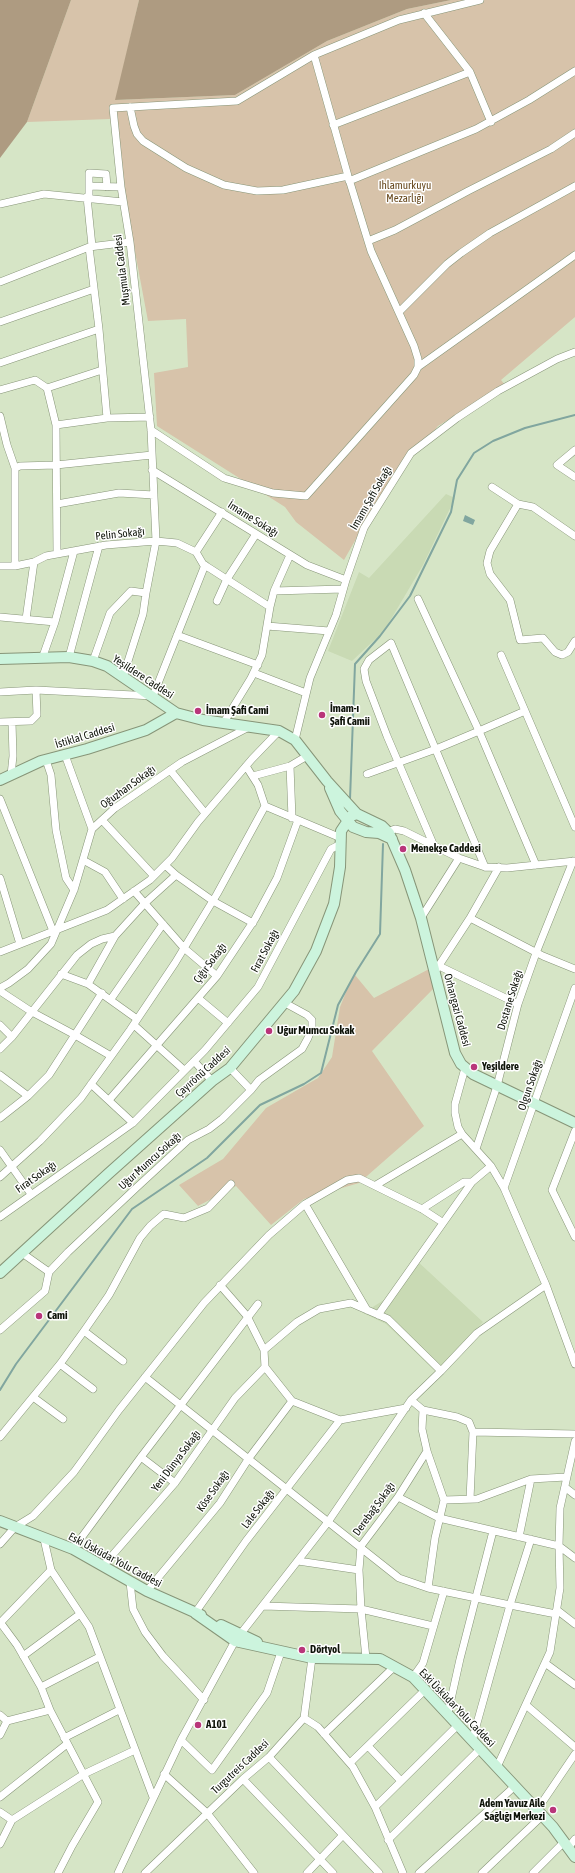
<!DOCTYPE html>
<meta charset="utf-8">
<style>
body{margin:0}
canvas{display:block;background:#d6e5c6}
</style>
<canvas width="575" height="1873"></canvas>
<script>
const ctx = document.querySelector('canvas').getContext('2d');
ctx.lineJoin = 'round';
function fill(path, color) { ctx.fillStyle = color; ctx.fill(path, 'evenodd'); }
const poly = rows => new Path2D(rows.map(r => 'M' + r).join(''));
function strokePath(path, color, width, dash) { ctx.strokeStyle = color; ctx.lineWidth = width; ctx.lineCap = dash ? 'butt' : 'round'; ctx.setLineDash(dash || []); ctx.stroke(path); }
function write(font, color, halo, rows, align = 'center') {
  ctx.font = font + ' "Asap Condensed",sans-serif'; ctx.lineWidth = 3; ctx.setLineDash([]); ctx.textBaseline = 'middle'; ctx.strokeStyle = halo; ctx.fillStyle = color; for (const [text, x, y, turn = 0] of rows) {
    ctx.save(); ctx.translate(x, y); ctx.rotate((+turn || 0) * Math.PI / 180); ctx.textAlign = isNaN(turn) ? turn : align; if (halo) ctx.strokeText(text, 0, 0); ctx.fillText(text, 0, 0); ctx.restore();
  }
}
const built = poly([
 [446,494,455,498,423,565,384,631,352,661,328,651,359,572,369,578],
 [415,1259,483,1322,436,1372,386,1324,363,1313,384,1300]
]);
const green = poly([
 [71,0,139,0,116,100,235,95,327,41,407,9,451,0,575,0,575,317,501,380,505,385,438,426,381,495,344,560,296,522,285,507,157,426,154,373,188,367,186,319,148,321,110,119,27,122],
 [431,968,436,986,372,1051,424,1126,359,1183,304,1199,271,1225,236,1186,198,1206,179,1185,223,1159,266,1108,318,1078,332,1057,340,1007,348,987,355,975,374,998]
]);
const forest = poly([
 [0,0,71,0,27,122,0,158],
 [139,0,451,0,407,9,327,41,235,95,115,100]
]);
const water = poly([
 [465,515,475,520,473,525,463,521]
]);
const stream = poly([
 [350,799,355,664,380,636,410,596,451,512,457,480,474,453,493,441,525,428,575,415],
 [0,1390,16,1364,132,1209,207,1158,260,1105,304,1084,321,1073,338,1005,356,972,380,934,383,844]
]);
const street = poly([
 [424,13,470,72,491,122],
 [130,107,134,126,137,134,143,141,186,168,224,185,257,191,283,190,348,176],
 [333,125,470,72],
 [349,181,476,129,529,100,575,71],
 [89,186,89,173,106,174,107,187],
 [87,197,92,246],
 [89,197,89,186,121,187],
 [0,204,44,194,123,202],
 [368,241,395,230,468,191,551,149,575,133],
 [89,247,99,329],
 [0,282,89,247,130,242],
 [399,312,447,264,461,253,490,233,575,186],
 [0,322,94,289],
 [0,363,99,329,107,418,56,425,57,554],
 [418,367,575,255],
 [47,388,56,425],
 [0,390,35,380,47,388,102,370],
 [0,416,7,445,15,468,15,566],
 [107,418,150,417],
 [151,430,224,478,273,493,306,496,414,375,418,367,418,359,414,346,371,251,348,176,314,55],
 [575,450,557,465,575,477],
 [15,468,20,466,56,465,152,455],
 [152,470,307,565,346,580],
 [492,487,518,504,533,507,575,536],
 [57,504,119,493,154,495],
 [518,504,490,551,487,563,490,574,510,600,520,640,543,638,555,652,562,655,568,652,575,641],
 [196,552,222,512],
 [0,566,15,566,34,562,46,556,106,545,156,541,151,430,130,242,121,187,113,108,237,101,314,55,399,20,480,0],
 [274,591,290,555],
 [217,601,227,579,256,534],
 [0,617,55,622],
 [26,619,34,562],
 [267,626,329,631],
 [177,635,258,665],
 [501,655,575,827],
 [43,656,55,622,74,551],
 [69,657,99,546],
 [93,661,110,613,131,591,146,593],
 [254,673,306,693],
 [123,677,143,614,146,593,156,541,177,543,196,552,203,564,270,607,274,591,343,589],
 [0,692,36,690,153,696,205,565],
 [525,711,479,731,536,865],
 [0,722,31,721,37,715,36,690],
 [224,722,251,678,262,655,270,607],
 [295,740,310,678,336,615,346,580,364,528,411,453,457,418,498,391,557,359,575,352],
 [65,755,92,829],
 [46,760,51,775,56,830,66,878,74,890],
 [246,766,258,785,265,806],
 [170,770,205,813],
 [367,774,436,749,479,731,418,599],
 [11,775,13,756,12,722],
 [253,776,290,766],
 [0,799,53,931],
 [292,818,290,766,307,756],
 [102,820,154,876],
 [385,833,395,829,404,831,459,858,485,867,507,868,575,861],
 [434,846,387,736,366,681,364,669,369,660,391,643,485,867],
 [83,860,105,872,123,899],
 [499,867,470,918,543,956,575,969],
 [176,875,213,901,253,923],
 [0,878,20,944],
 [134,891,184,948,217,976],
 [421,918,459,858],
 [115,936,145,903,176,875,165,865],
 [0,952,107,910,150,880,172,858,198,822,252,759,279,731],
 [439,966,518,1004],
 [436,970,470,918],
 [61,974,88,984],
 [0,988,9,983,28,969,51,944,74,890,92,829,115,808,182,762,251,726],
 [0,991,32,1012,75,1035,111,1056],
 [198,998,228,1023],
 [111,999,163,924],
 [0,1025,12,1037],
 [134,1025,184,1070],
 [0,1049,12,1037,77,955,91,944,102,939,115,936,88,984,137,1019],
 [194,1061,212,1081],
 [230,1068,251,1090],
 [465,1068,455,1104,455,1113,458,1127,462,1134,491,1166,504,1188,546,1285,575,1364],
 [0,1075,28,1096],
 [91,1084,133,1123],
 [109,1100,217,976,255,919,277,878,298,820],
 [0,1118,28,1096,49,1075,102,993],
 [575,1131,552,1190,575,1237],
 [476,1149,497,1086,518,1004,536,953,573,861],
 [0,1150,31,1194],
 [0,1177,40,1141,81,1098,130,1030,175,963,217,894,265,806,341,838],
 [376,1185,462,1134],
 [504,1188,575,988],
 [305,1204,367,1310],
 [422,1209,464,1182,472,1182,491,1166],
 [0,1217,133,1123,205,1050,258,987,331,849,341,844],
 [22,1253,49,1272],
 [220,1285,247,1316,264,1350,265,1367,292,1401,340,1420,406,1408],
 [378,1315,472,1182],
 [0,1330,45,1291,49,1272,68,1252,136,1188,188,1140,209,1129,222,1119,251,1090,259,1080,302,1049,308,1038,312,1028,312,1020,307,1015,285,1003],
 [84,1331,123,1361],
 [264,1350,297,1322,319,1309,351,1303,388,1319,441,1371],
 [60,1364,93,1389],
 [145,1377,399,1578,428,1588,510,1605,531,1539],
 [33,1397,63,1419],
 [411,1400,423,1410,422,1429,427,1451,444,1500,477,1499,531,1479,566,1477],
 [423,1410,457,1417,469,1422,473,1432],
 [0,1437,60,1364,84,1331,109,1295,140,1238,150,1226,164,1214,184,1218,208,1208,231,1184],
 [141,1457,175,1483],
 [566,1488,575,1495],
 [398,1497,439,1518,559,1546,575,1558],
 [470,1499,473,1432,575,1434],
 [519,1537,531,1479],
 [44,1539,51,1570,89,1627,153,1797],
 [0,1544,15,1527,33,1516,74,1472,119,1410,204,1303,269,1235,305,1204,347,1180,359,1178,422,1209,442,1222],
 [73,1549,141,1457,258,1304],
 [298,1561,359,1570],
 [103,1566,175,1483,235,1398,265,1367],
 [130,1582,133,1609,145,1632,163,1656,204,1700],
 [428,1588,435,1538,444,1500],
 [147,1591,220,1503,249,1458,292,1401],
 [263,1606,361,1609,433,1626],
 [557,1610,575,1624],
 [195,1613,246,1541,340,1420],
 [0,1622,17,1645,41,1687,50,1710,98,1802,72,1846,58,1873],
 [1,1622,51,1570],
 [23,1656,80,1614],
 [366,1658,361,1609,359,1570,361,1546,398,1497,427,1451],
 [545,1663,575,1685],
 [413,1677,423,1663,444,1591],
 [41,1687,99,1657],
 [526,1705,575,1747],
 [448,1713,460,1659,493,1531],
 [0,1715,7,1721,50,1710],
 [304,1718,318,1727,353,1767,375,1807,403,1873],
 [324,1734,394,1667],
 [0,1735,7,1721],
 [64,1738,119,1710],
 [181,1740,212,1770,267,1693,281,1652],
 [472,1741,510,1605,556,1614],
 [368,1746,401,1781],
 [269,1757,379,1873],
 [350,1763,425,1690],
 [497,1767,550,1652,560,1588,559,1546,560,1508,575,1441],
 [164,1774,207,1813,254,1873],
 [243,1779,333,1873],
 [0,1797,67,1744],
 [375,1807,458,1725],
 [537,1810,575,1754],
 [0,1812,12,1820],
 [388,1840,480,1749],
 [0,1844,12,1820,84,1774,135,1750],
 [568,1848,575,1839],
 [118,1873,181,1740,235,1641,328,1522,411,1400,441,1371,477,1333,546,1285],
 [145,1873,243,1779,269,1757,304,1718,312,1658],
 [307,1873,343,1835],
 [419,1873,515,1786],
 [482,1873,542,1816],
 [533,1873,564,1842]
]);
const secondary = poly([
 [0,659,69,657,93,661,107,666,176,713,203,720,279,731,295,740,327,781,357,814,382,826,389,833,405,870,421,918,455,1053,461,1064,473,1074,575,1123],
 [0,780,41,761,87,749,146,730,176,713],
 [330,788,340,811,353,827,366,832,379,833,392,839],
 [0,1273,108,1174,212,1081,230,1068,294,991,316,951,334,904,340,867,341,831,351,816,357,814],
 [0,1521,73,1549,147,1591,201,1615],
 [195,1613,235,1641,312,1658,380,1659,413,1677,553,1827,575,1857],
 [221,1625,257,1642]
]);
const markers = [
 [198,711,4,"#b9357a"],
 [322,715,4,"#b9357a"],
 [403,849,4,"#b9357a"],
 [269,1031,4,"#b9357a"],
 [474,1067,4,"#b9357a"],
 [39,1316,4,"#b9357a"],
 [302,1650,4,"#b9357a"],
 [198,1725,4,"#b9357a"],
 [553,1810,4,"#b9357a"]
];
const parkNames = [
 ["Ihlamurkuyu",405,186],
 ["Mezarlığı",405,199]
];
const streetNames = [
 ["Muşmula Caddesi",122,270,-97],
 ["İmamı Şafi Sokağı",371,498,-60],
 ["İmame Sokağı",253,519,32],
 ["Pelin Sokağı",120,534,-6],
 ["Yeşildere Caddesi",143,677,33],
 ["İstiklal Caddesi",85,736,-17],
 ["Oğuzhan Sokağı",128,787,-36],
 ["Fırat Sokağı",265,951,-62],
 ["Çığır Sokağı",210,963,-53],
 ["Dostane Sokağı",510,1000,-73],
 ["Orhangazi Caddesi",457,1010,75],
 ["Çayırönü Caddesi",203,1072,-42],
 ["Olgun Sokağı",530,1085,-71],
 ["Uğur Mumcu Sokağı",150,1161,-42],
 ["Fırat Sokağı",36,1177,-35],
 ["Yeni Dünya Sokağı",176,1461,-53],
 ["Köse Sokağı",213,1491,-55],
 ["Lale Sokağı",258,1509,-52],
 ["Derebağ Sokağı",374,1509,-54],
 ["Eski Üsküdar Yolu Caddesi",115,1560,28],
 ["Eski Üsküdar Yolu Caddesi",457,1708,46],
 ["Turgutreis Caddesi",240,1767,-43]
];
const poiNames = [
 ["İmam-ı",330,709],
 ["Şafi Camii",330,722],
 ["İmam Şafi Cami",206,711],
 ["Menekşe Caddesi",411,849],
 ["Uğur Mumcu Sokak",277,1031],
 ["Yeşildere",482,1067],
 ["Cami",47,1316],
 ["Dörtyol",310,1650],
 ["A101",206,1725],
 ["Adem Yavuz Aile",545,1804,"right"],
 ["Sağlığı Merkezi",545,1817,"right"]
];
fill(built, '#c9dab4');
fill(green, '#d7c3aa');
fill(forest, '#ae9b81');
fill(water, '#81a69f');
strokePath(stream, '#81a69f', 2);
strokePath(street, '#879578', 8);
strokePath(secondary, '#879578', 12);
strokePath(street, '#fff', 7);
strokePath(secondary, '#ccf4dd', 10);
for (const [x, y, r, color] of markers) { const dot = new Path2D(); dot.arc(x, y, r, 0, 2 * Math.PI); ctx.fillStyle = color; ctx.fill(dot); strokePath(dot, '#fff', 1.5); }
write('11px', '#66471b', '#fff', parkNames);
write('11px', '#0e1309', '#fff', streetNames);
write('bold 11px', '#0e1309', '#fff', poiNames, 'left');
</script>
